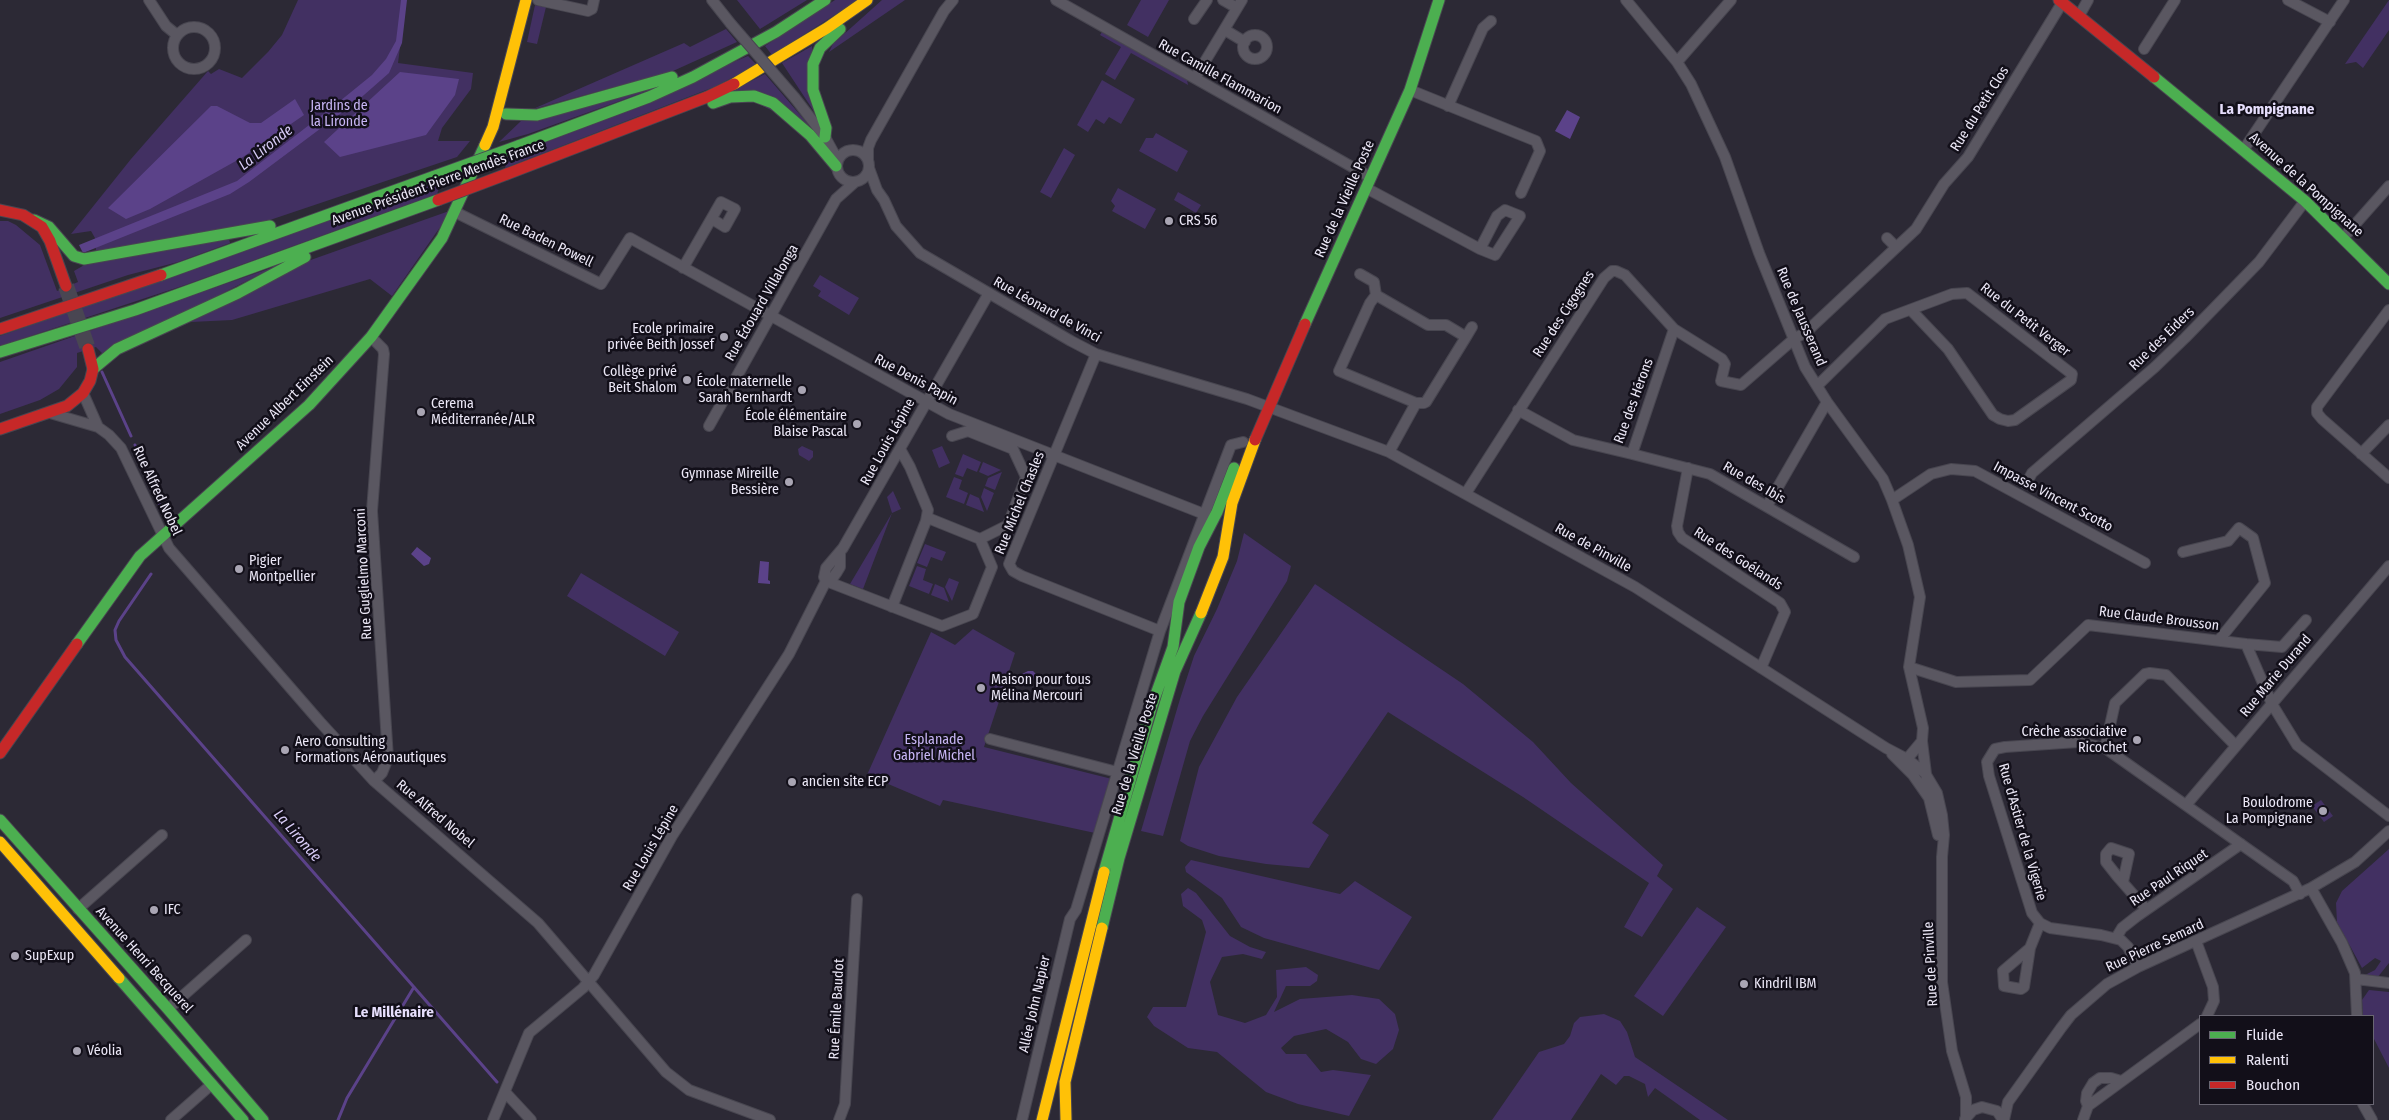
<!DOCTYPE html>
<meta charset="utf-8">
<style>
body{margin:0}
#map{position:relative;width:2389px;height:1120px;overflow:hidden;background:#2c2935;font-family:"Fira Sans Condensed",sans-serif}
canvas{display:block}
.legend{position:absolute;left:2199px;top:1015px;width:175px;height:90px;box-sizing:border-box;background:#120f19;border:1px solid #696672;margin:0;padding:6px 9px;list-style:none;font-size:15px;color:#ece8f7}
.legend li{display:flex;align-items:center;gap:10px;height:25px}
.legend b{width:25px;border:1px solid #696672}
</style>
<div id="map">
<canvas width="2389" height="1120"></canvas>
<ul class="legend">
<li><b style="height:6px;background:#4caf50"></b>Fluide</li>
<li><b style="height:6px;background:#ffc107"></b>Ralenti</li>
<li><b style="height:6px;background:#c62828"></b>Bouchon</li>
</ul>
</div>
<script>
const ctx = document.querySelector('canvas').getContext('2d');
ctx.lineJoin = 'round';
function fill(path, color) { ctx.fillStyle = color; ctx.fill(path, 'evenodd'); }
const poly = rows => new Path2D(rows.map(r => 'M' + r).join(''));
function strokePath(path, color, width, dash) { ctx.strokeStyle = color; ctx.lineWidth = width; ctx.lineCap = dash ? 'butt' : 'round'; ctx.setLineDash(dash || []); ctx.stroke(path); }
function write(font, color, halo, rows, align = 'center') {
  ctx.font = font + ' "Fira Sans Condensed",sans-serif'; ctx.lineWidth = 5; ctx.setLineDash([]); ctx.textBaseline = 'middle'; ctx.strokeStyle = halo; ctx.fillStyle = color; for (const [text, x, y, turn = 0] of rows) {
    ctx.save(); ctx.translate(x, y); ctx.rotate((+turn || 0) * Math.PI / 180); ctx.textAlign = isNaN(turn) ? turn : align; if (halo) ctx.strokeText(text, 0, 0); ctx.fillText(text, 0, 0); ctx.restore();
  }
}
const green = poly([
 [298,0,406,0,398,63,473,73,471,89,442,128,438,141,470,141,457,157,267,221,96,251,95,238,91,231,71,234,131,159,208,71,211,74,219,69,242,78,268,52,282,35],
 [737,0,807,0,760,29],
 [835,0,858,0,772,55,765,46],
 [882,0,905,0,829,52,833,44],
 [1141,0,1169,0,1148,37,1127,25],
 [2389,0,2389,30,2363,68,2356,62,2345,64],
 [535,5,546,7,537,44,527,42],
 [726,29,737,42,673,71,533,109,684,43,690,47],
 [1102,32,1187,80,1188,85,1131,53,1115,80,1105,74,1121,47,1100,35],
 [812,46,815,113,782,63],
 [748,56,757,65,714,87,505,168,508,156],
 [765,74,814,131,732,91],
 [1102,80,1135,99,1121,124,1109,117,1104,124,1096,119,1088,132,1077,125],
 [653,89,528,134,499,142,521,121],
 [1156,133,1188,151,1177,172,1139,151,1146,138,1153,138],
 [1064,148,1075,155,1051,198,1040,192],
 [442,180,437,194,185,285,0,346,0,336],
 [1118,188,1156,209,1145,229,1112,211,1115,206,1111,201],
 [1178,192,1201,205,1196,213,1174,200],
 [452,210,392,296,370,279,232,320,191,322,305,262],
 [0,221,8,221,16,225,40,245,57,291,78,282,74,271,86,264,229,239,230,243,178,262,128,275,0,318],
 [274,267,103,354,96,347,77,353,77,367,59,389,40,400,0,414,0,362],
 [820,275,859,298,849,315,818,296,821,291,813,286],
 [802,446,813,451,813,457,809,461,799,455,798,449],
 [942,446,950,463,939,468,932,450],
 [963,454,981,462,977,472,967,468,963,477,955,474],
 [983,462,1001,470,988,476,979,472],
 [1002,472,995,490,985,486,988,478],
 [954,477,962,480,959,489,968,493,964,504,946,497],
 [984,488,994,493,987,511,981,497],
 [893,491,901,509,892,513,863,589,850,584,892,513,887,497],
 [970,494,979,498,984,512,966,505],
 [1244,533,1291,566,1287,581,1203,716,1190,741,1163,836,1141,831,1180,699,1194,656,1217,609,1237,561],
 [925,544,946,552,942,561,931,557,927,567,917,563],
 [917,566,926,569,923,580,933,584,929,594,909,586],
 [581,573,679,632,665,656,567,596],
 [949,578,959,582,952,601,945,587],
 [935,584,944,588,949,602,931,595],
 [1315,584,1463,684,1533,742,1571,783,1663,865,1657,876,1673,889,1642,937,1624,927,1649,883,1523,797,1388,712,1312,823,1329,835,1309,868,1266,864,1219,856,1188,846,1180,841,1199,767,1237,697],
 [973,629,1015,653,984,747,1112,779,1095,833,943,800,940,806,867,775,931,632,955,645],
 [2321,800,2333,816,2324,822,2312,806],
 [2389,849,2389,963,2377,978,2369,977,2365,975,2375,970,2381,961,2375,958,2362,968,2337,922,2336,903,2342,891],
 [1191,860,1340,894,1355,881,1412,917,1379,970,1264,938,1241,927,1222,898,1186,872,1185,867],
 [1188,888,1196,893,1230,936,1250,947,1266,952,1262,959,1243,954,1222,957,1210,982,1218,1015,1245,1023,1266,1015,1277,997,1276,970,1306,967,1318,975,1317,981,1310,986,1286,986,1274,1012,1300,999,1352,995,1379,999,1395,1014,1399,1030,1393,1049,1376,1064,1361,1059,1348,1042,1326,1029,1294,1036,1281,1048,1286,1054,1306,1054,1321,1072,1333,1070,1371,1075,1349,1116,1298,1104,1266,1092,1217,1052,1188,1048,1154,1026,1147,1017,1153,1007,1186,1007,1206,932,1202,920,1183,906,1181,894],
 [1697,907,1726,927,1663,1016,1634,996],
 [2369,990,2389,992,2389,1068,2373,1037,2373,1016,2363,1016,2362,1000],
 [1604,1014,1620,1021,1627,1032,1635,1057,1728,1120,1700,1120,1655,1088,1648,1097,1645,1084,1629,1076,1624,1076,1616,1085,1601,1074,1571,1120,1492,1120,1539,1052,1564,1044,1570,1036,1574,1023,1580,1017]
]);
const water = poly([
 [401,0,407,0,402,43,389,73,356,102,249,182,230,194,83,253,79,245,237,181,340,101,372,75,386,59,396,41],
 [400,72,459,79,455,95,426,135,340,157,324,142],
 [295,99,304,115,243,157,150,209,126,219,108,208,211,106,217,106,250,123,261,123],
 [1567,110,1580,117,1570,139,1555,131],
 [417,547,431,558,429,564,424,566,411,554],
 [760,561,769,562,768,580,770,581,770,584,758,583],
 [1033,671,1036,674,1036,678,1024,686,1020,686,1019,679,1022,674,1028,671]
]);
const stream = poly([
 [102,372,131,436],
 [135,445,161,508],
 [151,574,119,621,115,630,116,640,125,657,497,1082],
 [338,1120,347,1098,414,987]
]);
const primaryTunnel = poly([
 [66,286,88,349]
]);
const street = poly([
 [149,0,166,26,177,35],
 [538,0,588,11,592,9,594,0],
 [712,0,731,24],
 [1056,0,1370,177],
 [1223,0,1237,8],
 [1626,0,1677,62,1691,84,1725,157,1759,253,1805,367,1827,402,1883,479,1892,500,1908,545,1920,597,1909,667,1923,728,1922,741,1929,798],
 [2288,0,2330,22],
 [2079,16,2088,0],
 [1194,19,1207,0],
 '173 48a21 21 0 1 1 42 0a21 21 0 1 1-42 0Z',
 [1225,30,1245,42],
 '1243 47a12 12 0 1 1 24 0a12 12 0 1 1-24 0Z',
 [2144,49,2175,0],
 [1677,62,1731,0],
 [1195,78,1242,0],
 [1410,90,1536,141,1540,151,1521,193],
 [795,98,825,137,837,159],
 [1448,106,1483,28,1491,21],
 [2244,149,2344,0],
 '837 166a16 16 0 1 1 32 0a16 16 0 1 1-32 0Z',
 [868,160,868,148,871,140,944,11,953,0],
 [869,168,877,190,884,200,896,226,920,253,1071,341,1096,354,1247,399,1389,452,1635,587,1886,748,1907,759,1925,773,1937,793,1942,815,1944,835,1942,857,1942,982,1952,1051,1966,1097,1966,1117],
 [1366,188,1480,249,1495,255,1520,216,1505,210,1497,216,1480,249],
 [455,212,601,284,630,238,949,414,1204,514],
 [1887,238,1895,246],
 [2343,238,2389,186],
 [683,268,721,202,735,209,725,227,712,219],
 [1360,274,1374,282,1376,295],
 [2389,310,2317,407,2317,413,2322,419,2389,478],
 [371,337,383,349,384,354,372,511,388,758,382,773,374,781],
 [1466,337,1446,325,1428,325,1376,295,1370,303,1339,371,1416,403,1424,403,1426,402,1466,337,1472,327],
 [1096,354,1009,564,1013,571,1022,576,1160,631],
 [1817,386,1885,319,1952,294,1967,293,2072,374,2071,380,2015,420,2008,421,2000,419,1993,415,1948,349,1911,310],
 [83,393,98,427],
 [1518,410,1573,440,1632,454,1674,329],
 [50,413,98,427,109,435,121,448,169,548,320,722,374,781,538,923,666,1072,689,1090,770,1120],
 [709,426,836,199,855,182],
 [952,436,968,431,1013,449,1026,477,1008,525,980,539],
 [1389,452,1416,403],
 [1632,454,1710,474,1854,557],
 [2361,454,2389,425],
 [1688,468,1677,526,1678,532,1682,538,1780,603,1785,612,1761,668],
 [2026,484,2032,473,2155,367,2185,338,2259,262,2305,201],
 [1466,493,1604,278,1612,271,1616,271,1625,275,1674,329,1722,359,1725,364,1721,381,1741,385,1795,338,1805,333,1916,229,1944,184,1968,157,2062,3],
 [1892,500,1931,474,1951,469,1975,471,2145,563],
 [1767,506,1827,402],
 [928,518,980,539],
 [2183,552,2228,541,2239,528,2253,538,2265,583,2219,640],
 [826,581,824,577,826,568,843,548,989,293],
 [826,581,942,626,973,614,992,567,980,539],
 [892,607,926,521,928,510,910,467,900,449],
 [2246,644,2282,647,2306,620],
 [1909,667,1956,682,2030,680,2088,625,2246,644,2272,704,2297,745,2389,816],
 [990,739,1121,773],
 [2105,748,2115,703,2145,674,2150,673,2166,675,2235,745],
 [1892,754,1913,775,1929,798,1938,835],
 [1907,759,1922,741],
 [2186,805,2389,566],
 [2123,882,2129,854,2111,848,2106,854,2106,862,2117,876,2146,909],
 [2311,888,2342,943,2355,973,2357,1016],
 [78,909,162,835],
 [2116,938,2122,928,2136,917,2241,844],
 [2196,941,2213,987,2214,1001,2207,1016],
 [2030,948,2024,987,2021,989,2004,986,2003,971,2030,948,2040,923],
 [2138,967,2128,947,2121,940,2101,935,2050,928,2040,923,2032,913,1989,776,1987,762,1995,749,2005,747,2078,742,2105,748,2293,881,2300,894],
 [2356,979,2389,983],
 [168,1009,246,940],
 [505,1092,531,1120],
 [2363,1104,2372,1120],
 [2088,1106,2086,1101,2087,1093,2093,1083,2100,1078,2111,1078,2121,1081],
 [1965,1119,1973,1110,1982,1107,1997,1111,2003,1120],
 [171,1120,212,1084],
 [493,1120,529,1033,583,988,594,975,672,836,789,654,826,581,832,579,837,572,840,567,840,553],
 [839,1120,845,1104,857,899],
 [1022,1120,1070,919,1076,910,1160,631,1231,445,1243,442],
 [2004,1120,2008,1102,2061,1028,2071,1015,2107,984,2138,967,2311,888,2355,862,2389,831],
 [2083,1120,2088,1106,2200,1024]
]);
const fast = poly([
 [2154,77,2305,201,2389,284],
 [713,103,730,97,754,96,773,103,810,135,836,166],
 [506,114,537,115,672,77],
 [825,137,826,128,813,90,813,64,820,48,840,29],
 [518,146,649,97,693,77,776,32,825,0],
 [34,220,49,227,74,256,84,259,270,226],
 [161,275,435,176],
 [1305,324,1410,90,1439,0],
 [0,352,135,310,438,200],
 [93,369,117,349,238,293,305,257],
 [77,644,140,556,309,405,371,337,442,238,485,145],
 [0,820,168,1009,263,1120],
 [1104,872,1151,708,1173,647,1179,602,1199,547,1217,512,1234,468],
 [1102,928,1119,858,1175,671,1201,613],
 [119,978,243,1120]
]);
const slow = poly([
 [734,84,827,28,867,0],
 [485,145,493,127,526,0],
 [1201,613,1223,557,1232,503,1255,440],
 [0,842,119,978],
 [1042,1120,1104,872],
 [1066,1120,1065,1082,1102,928]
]);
const jam = poly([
 [2059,0,2154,77],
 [507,174,707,97,734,84],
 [0,210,23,215,42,227,50,241,66,286],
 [0,329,161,275],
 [0,429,67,406,83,393,90,381,93,369,88,349],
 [1255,440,1305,324],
 [0,753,77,644]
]);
const streetBridge = poly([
 [731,24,795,98]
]);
const fastBridge = poly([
 [435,176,518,146]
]);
const jamBridge = poly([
 [438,200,507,174]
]);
const markers = [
 [1169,221,5,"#a9a5b3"],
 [724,337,5,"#a9a5b3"],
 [687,380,5,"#a9a5b3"],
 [802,390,5,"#a9a5b3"],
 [421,412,5,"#a9a5b3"],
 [857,424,5,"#a9a5b3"],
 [789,482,5,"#a9a5b3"],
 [239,569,5,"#a9a5b3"],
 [981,688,5,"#a9a5b3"],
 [2137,740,5,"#a9a5b3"],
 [285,750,5,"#a9a5b3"],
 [792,782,5,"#a9a5b3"],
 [2323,811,5,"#a9a5b3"],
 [154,910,5,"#a9a5b3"],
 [15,956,5,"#a9a5b3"],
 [1744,984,5,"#a9a5b3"],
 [77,1051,5,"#a9a5b3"]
];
const streetNames = [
 ["Rue Camille Flammarion",1220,77,29],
 ["Rue du Petit Clos",1980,109,-58],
 ["Avenue Président Pierre Mendès France",438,183,-20],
 ["Avenue de la Pompignane",2306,185,42],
 ["Rue de la Vieille Poste",1345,199,-66],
 ["Rue Baden Powell",546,241,26],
 ["Rue Édouard Villalonga",762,303,-60],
 ["Rue Léonard de Vinci",1047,310,29],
 ["Rue des Cigognes",1564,314,-57],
 ["Rue de Jausserand",1801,317,67],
 ["Rue du Petit Verger",2025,320,38],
 ["Rue des Eiders",2162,339,-44],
 ["Rue Denis Papin",916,380,28],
 ["Rue des Hérons",1634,401,-70],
 ["Avenue Albert Einstein",285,403,-44],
 ["Rue Louis Lépine",888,442,-61],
 ["Rue des Ibis",1754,483,30],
 ["Rue Alfred Nobel",157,491,65],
 ["Impasse Vincent Scotto",2053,497,28],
 ["Rue Michel Chasles",1020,503,-68],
 ["Rue de Pinville",1593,548,29],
 ["Rue des Goélands",1738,559,33],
 ["Rue Guglielmo Marconi",364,574,-93],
 ["Rue Claude Brousson",2159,619,7],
 ["Rue Marie Durand",2276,676,-50],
 ["Rue de la Vieille Poste",1135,754,-73],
 ["Rue Alfred Nobel",435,814,40],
 ["Rue d'Astier de la Vigerie",2022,832,74],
 ["Rue Louis Lépine",651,848,-60],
 ["Rue Paul Riquet",2169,878,-34],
 ["Rue Pierre Semard",2155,946,-25],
 ["Avenue Henri Becquerel",144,960,48],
 ["Rue de Pinville",1931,964,-93],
 ["Allée John Napier",1035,1004,-77],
 ["Rue Émile Baudot",837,1009,-87]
];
const parkNames = [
 ["Jardins de",339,106],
 ["la Lironde",339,122],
 ["Esplanade",934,740],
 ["Gabriel Michel",934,756]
];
const poiNames = [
 ["CRS 56",1179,221],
 ["Ecole primaire",714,329,"right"],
 ["privée Beith Jossef",714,345,"right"],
 ["Collège privé",677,372,"right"],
 ["Beit Shalom",677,388,"right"],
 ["École maternelle",792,382,"right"],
 ["Sarah Bernhardt",792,398,"right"],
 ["Cerema",431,404],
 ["Méditerranée/ALR",431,420],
 ["École élémentaire",847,416,"right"],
 ["Blaise Pascal",847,432,"right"],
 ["Gymnase Mireille",779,474,"right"],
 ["Bessière",779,490,"right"],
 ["Pigier",249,561],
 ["Montpellier",249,577],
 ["Maison pour tous",991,680],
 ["Mélina Mercouri",991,696],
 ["Crèche associative",2127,732,"right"],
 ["Ricochet",2127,748,"right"],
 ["Aero Consulting",295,742],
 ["Formations Aéronautiques",295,758],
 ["ancien site ECP",802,782],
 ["Boulodrome",2313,803,"right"],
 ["La Pompignane",2313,819,"right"],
 ["IFC",164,910],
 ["SupExup",25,956],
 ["Kindril IBM",1754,984],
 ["Véolia",87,1051]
];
const neighbourhoodNames = [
 ["La Pompignane",2267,110],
 ["Le Millénaire",394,1013]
];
const waterNames = [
 ["La Lironde",266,148,-38],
 ["La Lironde",297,836,49]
];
fill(green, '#423062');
fill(water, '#5b4289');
strokePath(stream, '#5b4289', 3);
strokePath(primaryTunnel, '#494652', 16, [16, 8]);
strokePath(street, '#484650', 12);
strokePath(fast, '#484650', 13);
strokePath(slow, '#484650', 13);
strokePath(jam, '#484650', 13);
strokePath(street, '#5a5761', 10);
strokePath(fast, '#4caf50', 11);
strokePath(slow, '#ffc107', 11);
strokePath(jam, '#c62828', 11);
strokePath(streetBridge, '#484650', 12, []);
strokePath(fastBridge, '#484650', 13, []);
strokePath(jamBridge, '#484650', 13, []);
strokePath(streetBridge, '#5a5761', 10);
strokePath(fastBridge, '#4caf50', 11);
strokePath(jamBridge, '#c62828', 11);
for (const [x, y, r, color] of markers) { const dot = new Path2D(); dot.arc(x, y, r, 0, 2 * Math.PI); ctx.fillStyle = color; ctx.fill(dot); strokePath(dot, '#120f19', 2); }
write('14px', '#ece8f7', '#120f19', streetNames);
write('14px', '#c8b6f5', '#120f19', parkNames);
write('14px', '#ece8f7', '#120f19', poiNames, 'left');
write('bold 15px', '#e6defc', '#120f19', neighbourhoodNames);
write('italic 15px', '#d8ccf7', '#120f19', waterNames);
</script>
